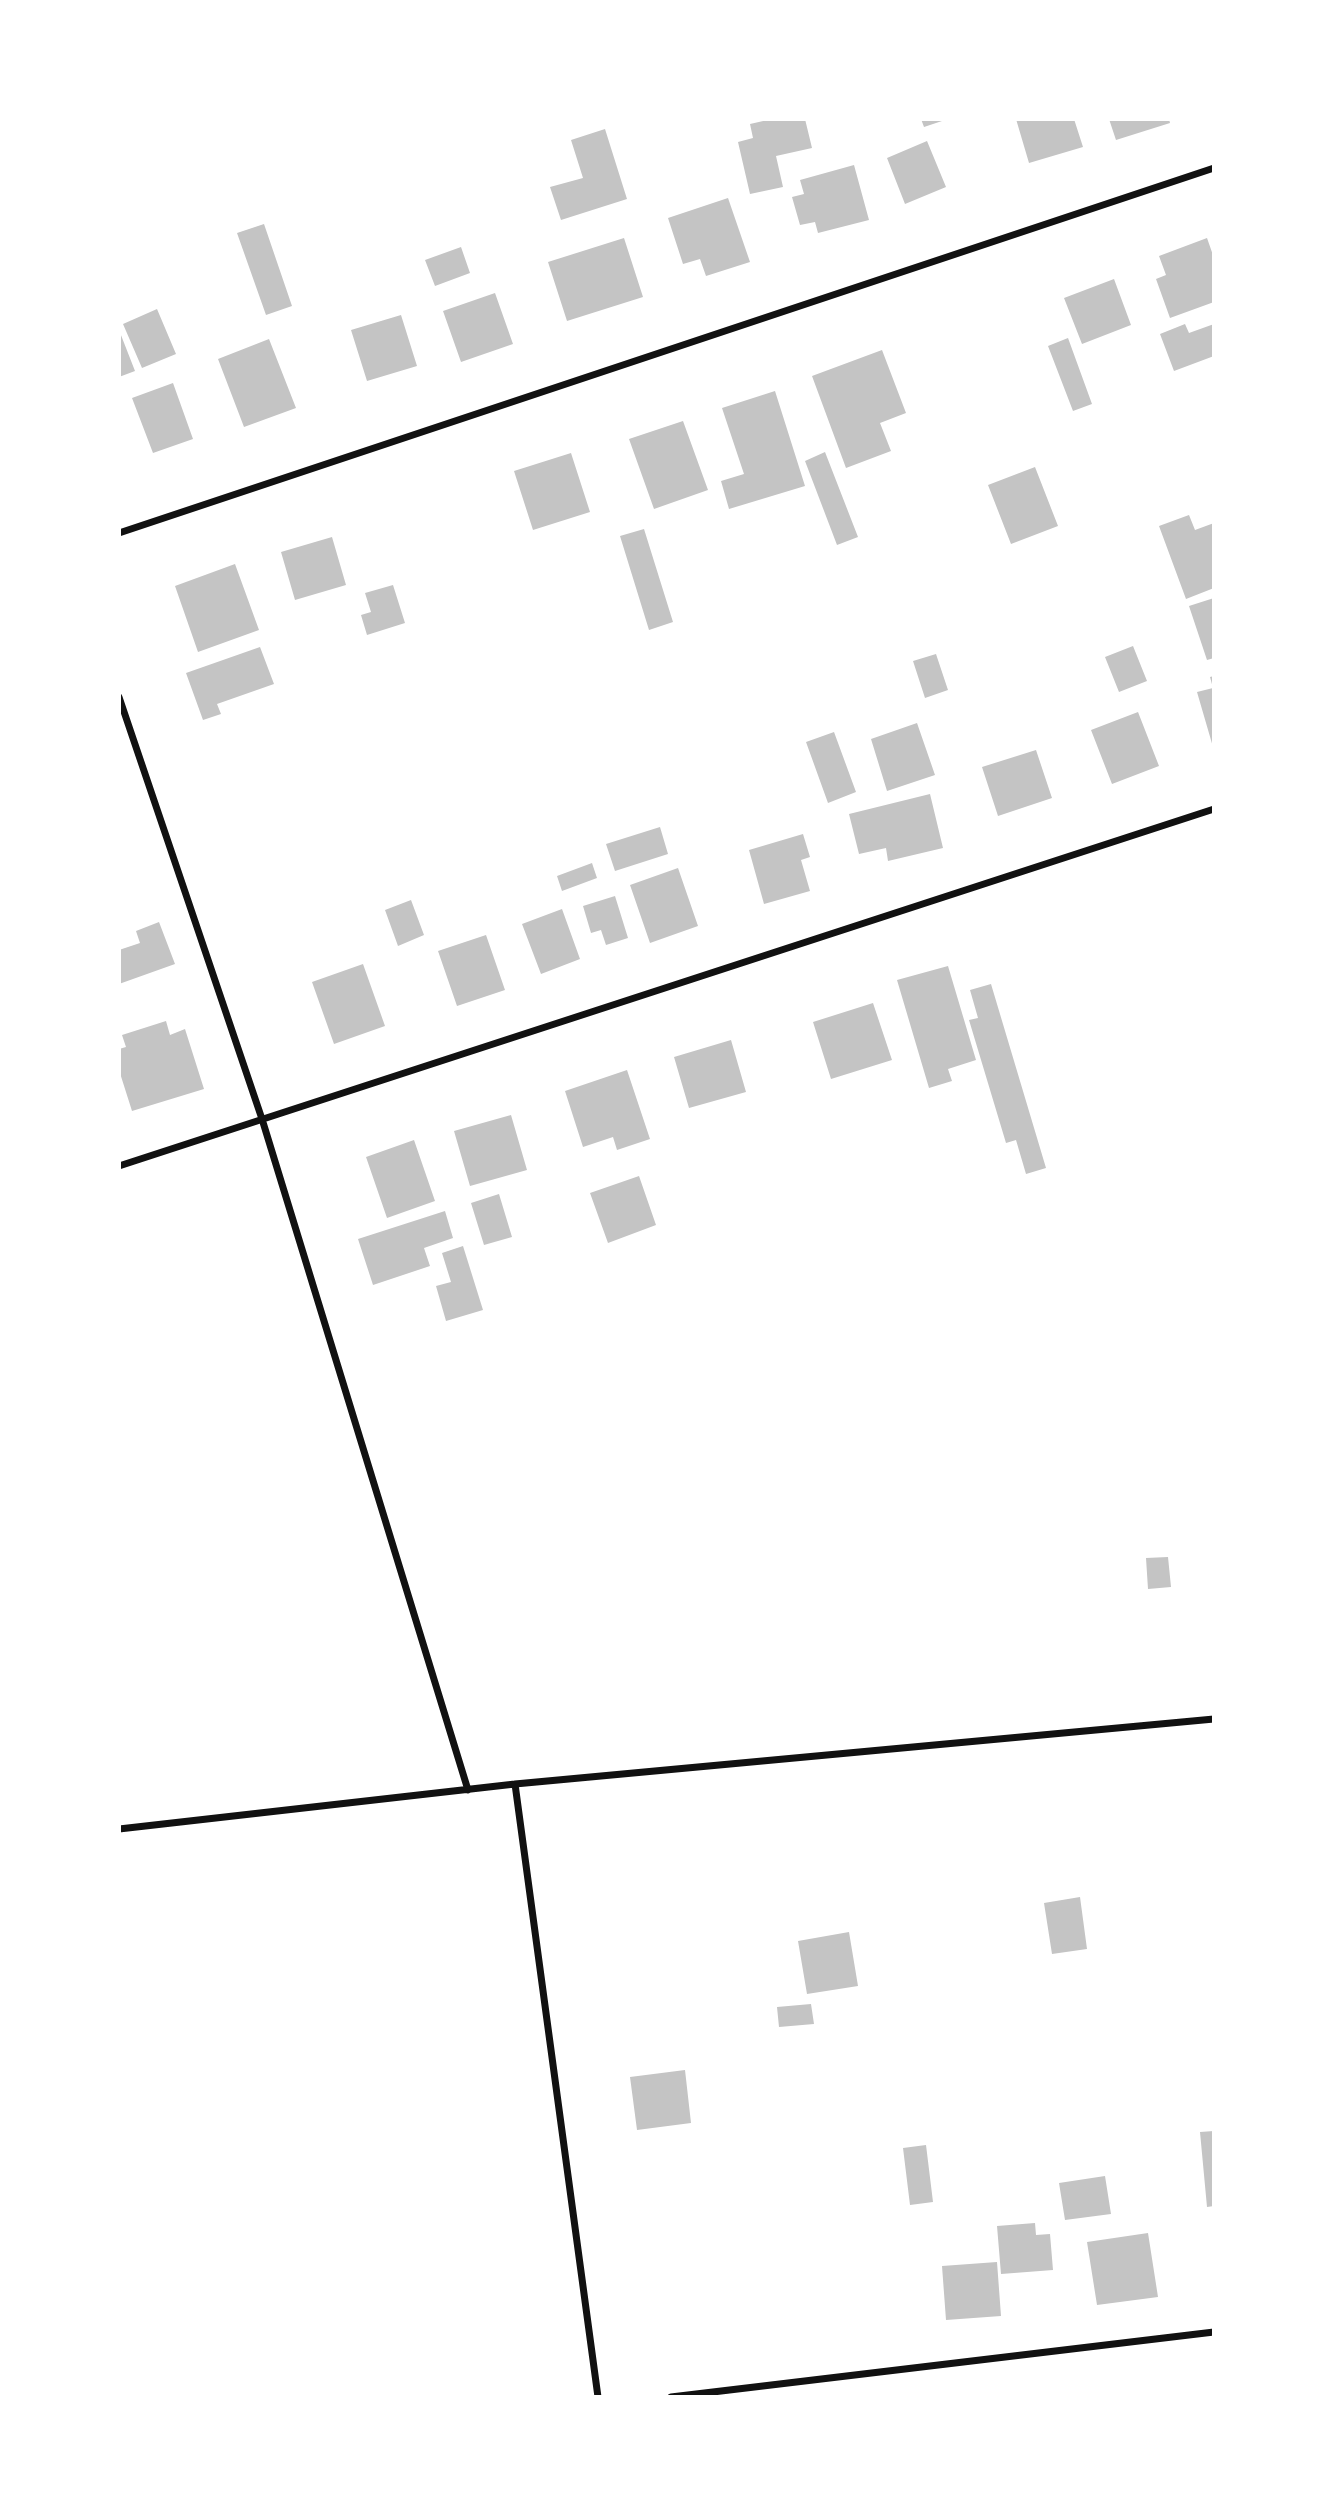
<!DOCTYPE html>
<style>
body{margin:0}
#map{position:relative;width:1333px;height:2516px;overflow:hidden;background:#fff;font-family:Arial,sans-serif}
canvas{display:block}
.frame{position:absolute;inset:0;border:121px solid #fff;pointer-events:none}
</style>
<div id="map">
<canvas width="1333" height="2516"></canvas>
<div class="frame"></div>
</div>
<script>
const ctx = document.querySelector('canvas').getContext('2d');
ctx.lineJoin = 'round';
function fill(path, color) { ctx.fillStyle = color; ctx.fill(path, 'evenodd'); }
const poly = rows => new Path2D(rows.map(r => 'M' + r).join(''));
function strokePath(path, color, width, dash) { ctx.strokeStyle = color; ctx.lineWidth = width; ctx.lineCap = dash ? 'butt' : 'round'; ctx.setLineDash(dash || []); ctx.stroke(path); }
const building = poly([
 [772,119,805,119,812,148,776,156,783,187,750,194,738,142,753,138,750,124],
 [921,119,948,119,924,127],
 [1016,119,1074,119,1083,147,1029,163],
 [1109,119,1169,119,1170,123,1116,140],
 [605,129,627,199,561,220,550,187,583,178,571,140],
 [927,141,946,187,905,204,887,158],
 [854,165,869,220,818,233,815,222,800,225,792,197,804,194,800,180],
 [728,198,750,262,706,276,700,259,683,264,668,218],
 [264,224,292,306,266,315,237,233],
 [624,238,643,297,567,321,548,262],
 [1207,238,1214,258,1214,302,1170,318,1156,279,1166,275,1159,256],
 [461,247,470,273,435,286,425,260],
 [1114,279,1131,325,1082,344,1064,298],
 [495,293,513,344,461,362,443,311],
 [157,309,176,354,142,368,123,324],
 [401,315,417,366,367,381,351,330],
 [1185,324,1189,333,1214,324,1214,356,1174,371,1160,334],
 [119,330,135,371,119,377],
 [1068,338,1092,404,1073,411,1048,346],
 [269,339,296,408,244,427,218,359],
 [882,350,906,413,880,423,891,451,846,468,812,376],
 [173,383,193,439,153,453,132,398],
 [775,391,805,486,729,509,721,481,744,474,722,408],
 [683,421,708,490,654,509,629,439],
 [825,452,858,537,837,545,805,461],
 [571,453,590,512,533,530,514,471],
 [1035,467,1058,526,1011,544,988,485],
 [1189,515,1195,530,1214,523,1214,588,1186,599,1159,526],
 [644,529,673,622,649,630,620,536],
 [332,537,346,585,295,600,281,552],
 [235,564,259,630,198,652,175,586],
 [393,585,405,623,367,635,361,615,371,612,365,593],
 [1214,598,1214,658,1207,660,1189,606],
 [1133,646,1147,681,1119,692,1105,657],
 [260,647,274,684,217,704,221,714,203,720,186,673],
 [936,654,948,690,925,698,913,661],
 [1214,676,1214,747,1213,747,1197,692,1213,688,1210,677],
 [1138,712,1159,766,1112,784,1091,730],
 [917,723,935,775,887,791,871,739],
 [834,732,856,792,828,803,806,742],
 [1036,750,1052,798,998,816,982,767],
 [930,794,943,848,888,861,886,848,859,854,849,814],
 [660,827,668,854,615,871,606,844],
 [803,834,810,857,801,860,810,891,764,904,749,850],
 [592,863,597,878,562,891,557,876],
 [678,868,698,926,650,943,630,885],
 [615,896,628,938,606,945,601,930,591,933,583,906],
 [411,900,424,935,398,946,385,910],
 [562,909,580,959,541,974,522,924],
 [159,922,175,964,119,984,119,950,140,943,136,931],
 [486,935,505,990,457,1006,438,951],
 [363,964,385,1026,334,1044,312,982],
 [948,966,976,1060,948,1069,952,1081,929,1088,897,980],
 [991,984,1046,1168,1026,1174,1016,1140,1006,1143,969,1020,978,1018,970,990],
 [873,1003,892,1060,831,1079,813,1022],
 [166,1021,170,1035,185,1029,204,1089,132,1111,119,1070,119,1049,126,1047,122,1035],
 [731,1040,746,1092,689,1108,674,1057],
 [627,1070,650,1139,617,1150,613,1137,583,1147,565,1091],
 [511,1115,527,1170,470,1186,454,1131],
 [414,1140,435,1201,387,1218,366,1157],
 [639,1176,656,1225,608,1243,590,1193],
 [499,1194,512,1237,484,1245,471,1203],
 [445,1211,453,1238,424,1248,430,1266,373,1285,358,1239],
 [463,1246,483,1310,446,1321,436,1286,451,1282,442,1253],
 [1168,1557,1171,1587,1148,1589,1146,1558],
 [1080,1897,1087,1949,1052,1954,1044,1903],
 [849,1932,858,1986,807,1994,798,1941],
 [811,2004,814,2024,779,2027,777,2007],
 [685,2070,691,2123,637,2130,630,2077],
 [1214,2131,1214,2206,1207,2207,1200,2132],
 [926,2145,933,2202,910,2205,903,2148],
 [1105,2176,1111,2214,1065,2220,1059,2183],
 [1035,2223,1036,2235,1050,2234,1053,2270,1001,2274,997,2226],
 [1148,2233,1158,2297,1097,2305,1087,2242],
 [997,2262,1001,2316,946,2320,942,2266]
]);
const minor = poly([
 [119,533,1214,168],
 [119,697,262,1119,468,1790],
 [119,1166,1214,809],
 [515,1784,598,2397],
 [119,1829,515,1784,1214,1719],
 [671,2397,1214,2332]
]);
fill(building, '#c4c4c4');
strokePath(minor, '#111', 7);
</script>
